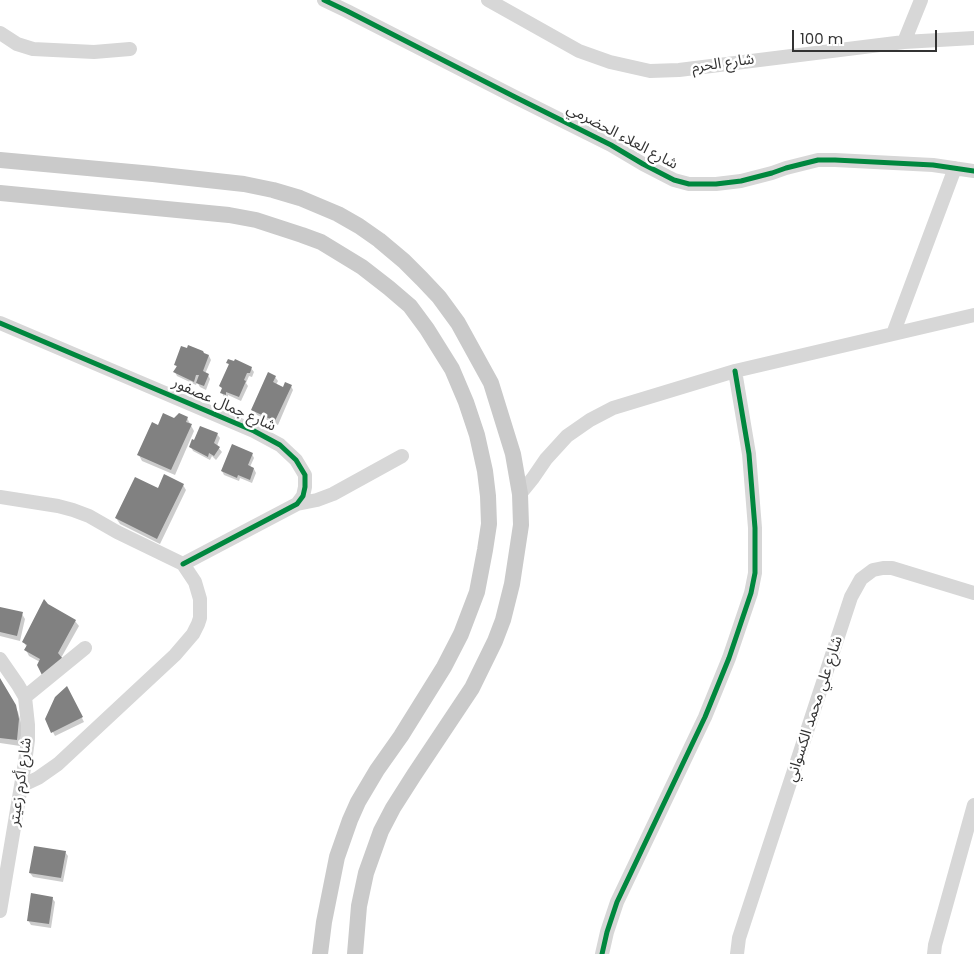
<!DOCTYPE html>
<meta charset="utf-8">
<style>
body{margin:0}
#map{position:relative;width:974px;height:954px;overflow:hidden;background:#fff;font-family:Poppins,sans-serif}
canvas{display:block}
.scale{position:absolute;left:792px;top:30px;width:145px;height:22px;box-sizing:border-box;border:2px solid #333;border-top:0;padding-left:6px;font-size:15px;line-height:18px;white-space:nowrap;color:#333;-webkit-text-stroke:4px #fff;paint-order:stroke}
</style>
<div id="map">
<canvas width="974" height="954"></canvas>
<div class="scale">100 m</div>
</div>
<script>
const ctx = document.querySelector('canvas').getContext('2d');
ctx.lineJoin = 'round';
function fill(path, color) { ctx.fillStyle = color; ctx.fill(path, 'evenodd'); }
const poly = rows => new Path2D(rows.map(r => 'M' + r).join(''));
function strokePath(path, color, width, dash) { ctx.strokeStyle = color; ctx.lineWidth = width; ctx.lineCap = dash ? 'butt' : 'round'; ctx.setLineDash(dash || []); ctx.stroke(path); }
function write(font, color, halo, rows, align = 'center') {
  ctx.font = font + ' Poppins,"Noto Sans Arabic",sans-serif'; ctx.lineWidth = 5; ctx.setLineDash([]); ctx.textBaseline = 'middle'; ctx.strokeStyle = halo; ctx.fillStyle = color; for (const [text, x, y, turn = 0] of rows) {
    ctx.save(); ctx.translate(x, y); ctx.rotate((+turn || 0) * Math.PI / 180); ctx.textAlign = isNaN(turn) ? turn : align; if (halo) ctx.strokeText(text, 0, 0); ctx.fillText(text, 0, 0); ctx.restore();
  }
}
const shadow = poly([
 [204,354,209,356,211,360,205,374,208,375,210,379,206,390,200,387,197,382,196,385,177,376,175,372,177,368,176,365],
 [228,363,251,368,254,372,252,377,249,376,246,383,248,386,241,401,228,395,228,398,224,397,222,393,229,365],
 [275,377,278,381,276,385,283,388,291,386,293,390,278,425,255,414,252,410],
 [187,418,194,431,175,475,142,461,139,455,159,426,175,419],
 [217,434,220,438,217,446,222,452,216,460,212,456,210,460,193,451,191,447],
 [252,454,254,458,250,467,254,469,256,473,252,483,240,478,239,481,224,475,222,471],
 [183,485,186,490,160,544,120,524,116,518,158,489],
 [0,608,22,614,25,619,20,641,0,636],
 [75,621,79,626,61,658,40,662,29,656,26,650,27,648,24,642],
 [0,680,18,712,22,726,20,746,0,743],
 [69,692,84,722,55,736,46,719],
 [65,852,68,856,63,882,33,877,30,873],
 [52,898,55,902,51,928,31,925,28,920]
]);
const building = poly([
 [188,345,203,351,204,353,209,355,203,371,209,374,204,386,196,383,199,375,196,375,194,382,173,372,177,366,174,365,181,346,187,348],
 [228,359,234,361,235,359,252,367,250,373,247,373,244,380,246,381,239,397,226,392,226,395,220,393,222,388,219,386,229,364,226,363],
 [268,372,276,376,273,382,283,387,285,382,292,385,275,421,251,410],
 [163,413,174,418,179,413,188,417,186,422,192,424,171,470,137,455,152,422,158,425],
 [200,426,218,433,214,443,220,447,214,456,209,453,208,457,189,447,192,439,194,440],
 [232,444,253,453,248,465,254,468,250,480,238,475,237,478,221,471],
 [164,474,184,484,157,539,115,518,135,477,158,488],
 [44,599,48,604,76,620,58,653,63,659,43,677,37,665,40,659,24,650,27,645,22,642],
 [0,607,23,612,17,636,0,632],
 [0,678,16,705,19,719,17,740,0,738],
 [67,686,83,717,51,733,45,719,55,697],
 [34,846,66,851,61,878,29,873],
 [31,893,53,897,49,924,27,921]
]);
const minor = poly([
 [324,0,347,11,515,97,611,145,643,164,674,180,689,184,716,184,741,181,772,173,786,168,818,160,835,160,933,165,974,171],
 [488,0,579,51,610,62,650,71,679,70,904,42,974,38],
 [0,33,17,44,33,49,94,52,130,49],
 [904,42,921,0],
 [0,323,254,431,280,445,296,460,305,475,305,487,303,496,297,504,183,564],
 [893,334,955,168],
 [520,494,533,478,546,459,567,436,590,420,613,408,735,371,974,315],
 [0,497,58,506,73,510,89,516,117,532,183,564,195,582,200,599,200,618,198,624,193,634,175,655,58,764,38,778,21,786],
 [297,504,317,500,333,494,402,456],
 [0,659,18,685,25,697,28,725,28,740,25,762,0,911],
 [25,697,85,648],
 [602,954,607,932,617,902,705,717,729,658,751,593,755,573,755,528,749,454,735,371],
 [737,954,739,938,851,597,861,579,873,570,883,568,892,568,974,593],
 [934,954,935,945,974,805]
]);
const major = poly([
 [0,160,153,174,244,184,273,190,300,198,338,214,359,226,379,240,404,261,422,279,439,297,458,323,491,383,513,454,520,494,521,525,512,584,503,620,495,641,472,688,414,775,393,808,381,831,366,873,359,906,355,954],
 [0,193,229,215,256,220,302,235,321,242,362,267,389,288,410,306,427,329,452,369,466,402,477,435,485,471,488,496,489,524,485,550,477,592,461,634,444,667,401,736,377,770,358,802,350,820,337,857,324,922,320,954]
]);
const cycleway = poly([
 [324,0,347,11,515,97,611,145,643,164,674,180,689,184,716,184,741,181,772,173,786,168,818,160,835,160,933,165,974,171],
 [0,323,254,431,280,445,296,460,305,475,305,487,303,496,297,504,183,564],
 [602,954,607,932,617,902,705,717,729,658,751,593,755,573,755,528,749,454,735,371]
]);
const streetNames = [
 ["شارع الحرم",723,64,-8],
 ["شارع العلاء الحضرمي",622,137,28],
 ["شارع جمال عصفور",224,405,24],
 ["شارع علي محمد الكسواني",815,709,-72],
 ["شارع أكرم زعيتر",21,782,-82]
];
fill(shadow, '#0003');
fill(building, '#818181');
strokePath(minor, '#d7d7d7', 14);
strokePath(major, '#cacaca', 16);
strokePath(cycleway, '#00873e', 5);
write('15px', '#333', '#fff', streetNames);
</script>
